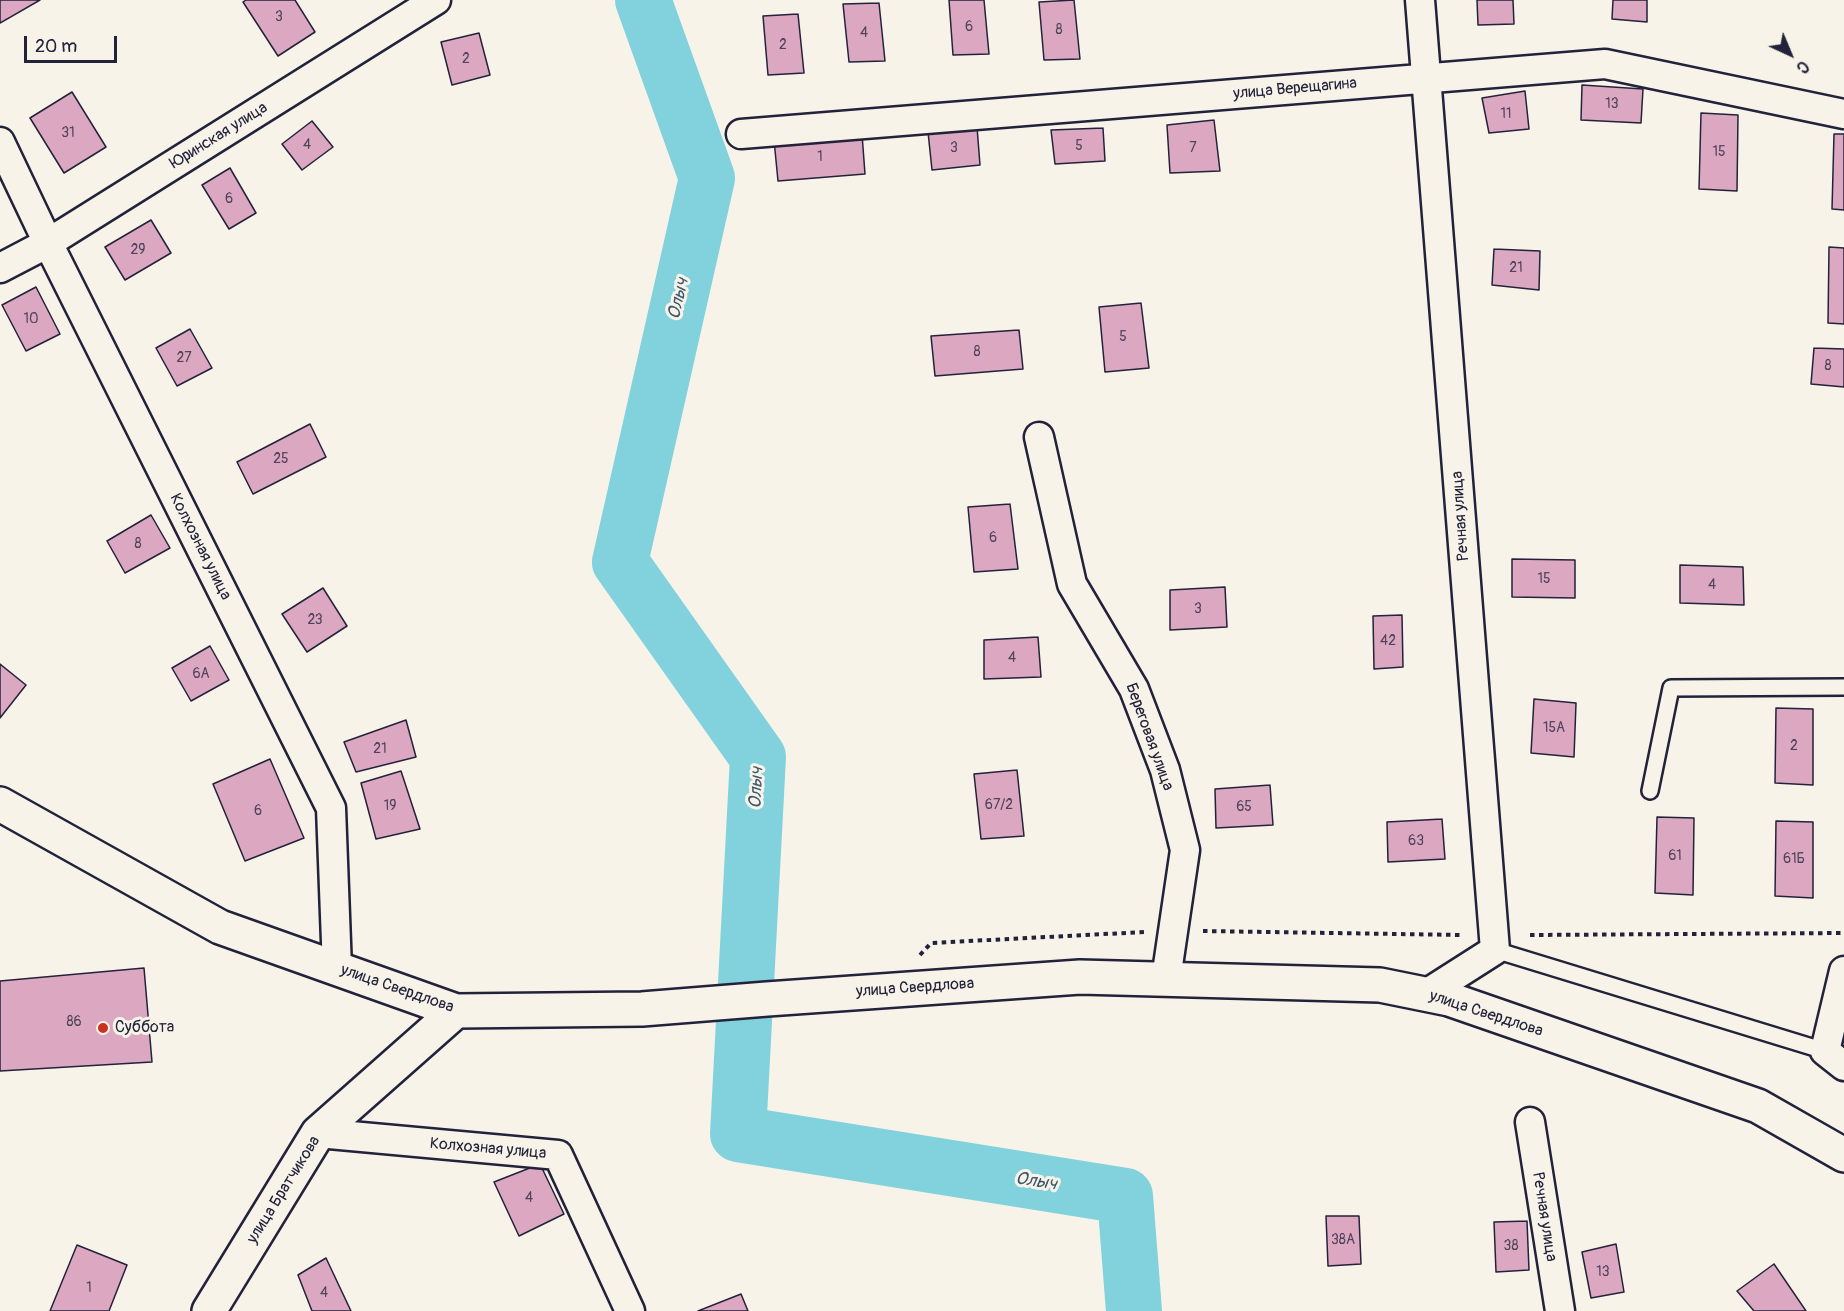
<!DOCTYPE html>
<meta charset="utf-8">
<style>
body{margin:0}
#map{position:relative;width:1844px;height:1311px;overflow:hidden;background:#f7f3e8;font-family:Pangolin,sans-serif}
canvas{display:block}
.north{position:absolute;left:1760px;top:24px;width:60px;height:60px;-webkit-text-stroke:4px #f7f3e8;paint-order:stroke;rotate:136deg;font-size:16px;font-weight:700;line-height:24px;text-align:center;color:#22223b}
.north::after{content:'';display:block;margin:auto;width:21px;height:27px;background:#22223b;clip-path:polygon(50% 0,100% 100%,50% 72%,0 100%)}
.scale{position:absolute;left:24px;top:36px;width:93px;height:27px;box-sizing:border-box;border:3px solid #22223b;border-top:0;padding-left:8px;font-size:18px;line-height:21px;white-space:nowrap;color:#22223b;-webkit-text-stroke:4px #f7f3e8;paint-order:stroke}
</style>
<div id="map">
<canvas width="1844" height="1311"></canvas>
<div class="north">С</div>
<div class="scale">20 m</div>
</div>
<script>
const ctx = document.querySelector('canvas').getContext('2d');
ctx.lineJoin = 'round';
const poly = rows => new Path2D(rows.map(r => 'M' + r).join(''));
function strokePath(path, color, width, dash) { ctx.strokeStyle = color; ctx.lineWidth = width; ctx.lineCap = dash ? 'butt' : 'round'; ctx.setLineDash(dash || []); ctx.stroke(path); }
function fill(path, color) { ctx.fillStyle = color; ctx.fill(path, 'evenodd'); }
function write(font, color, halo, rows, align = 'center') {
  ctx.font = font + ' Pangolin,sans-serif'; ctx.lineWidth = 6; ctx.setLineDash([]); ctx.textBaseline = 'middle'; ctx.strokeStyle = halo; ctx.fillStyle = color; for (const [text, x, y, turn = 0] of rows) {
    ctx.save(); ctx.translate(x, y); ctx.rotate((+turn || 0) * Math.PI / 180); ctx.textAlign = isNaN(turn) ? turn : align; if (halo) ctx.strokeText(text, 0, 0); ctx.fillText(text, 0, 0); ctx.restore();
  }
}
const river = poly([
 [643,0,707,178,620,562,758,757,738,1134,1125,1196,1134,1311]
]);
const building = poly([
 [0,0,40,0,0,23,0,0],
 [246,0,295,0,315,32,278,56,243,2,246,0],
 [949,0,984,0,989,54,953,55,949,0],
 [1074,0,1080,59,1044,60,1039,2,1074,0],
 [1477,0,1513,0,1514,24,1478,25,1477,0],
 [1613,0,1647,0,1647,22,1612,19,1613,0],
 [879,3,885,61,849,62,843,4,879,3],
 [798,14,804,73,768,75,763,16,798,14],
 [479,33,490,75,452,85,441,42,479,33],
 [1582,85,1643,89,1641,123,1581,120,1582,85],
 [1525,91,1529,129,1489,133,1482,98,1525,91],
 [72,92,106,147,64,173,30,118,72,92],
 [1701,113,1738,115,1737,191,1699,189,1701,113],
 [1214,120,1220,171,1170,173,1167,125,1214,120],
 [312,121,333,147,302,170,282,144,312,121],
 [977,127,980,165,932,170,928,132,977,127],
 [1103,128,1105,161,1055,164,1051,130,1103,128],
 [862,134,865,174,778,181,774,140,862,134],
 [1834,134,1844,134,1844,210,1832,209,1834,134],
 [230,168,256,213,229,229,202,185,230,168],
 [151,220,171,253,125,280,105,247,151,220],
 [1829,247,1844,248,1844,324,1828,323,1829,247],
 [1494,249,1540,251,1539,290,1492,285,1494,249],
 [36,287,60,334,26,351,2,305,36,287],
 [1141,303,1149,368,1105,372,1099,307,1141,303],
 [190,329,212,368,177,386,156,348,190,329],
 [1019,330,1023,369,935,376,931,336,1019,330],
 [1814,348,1844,349,1844,387,1811,384,1814,348],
 [310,424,326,457,253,494,237,462,310,424],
 [1010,504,1018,569,974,572,968,507,1010,504],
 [151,515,170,548,125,573,107,541,151,515],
 [1512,559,1575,560,1575,598,1512,597,1512,559],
 [1680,565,1743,567,1744,605,1680,603,1680,565],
 [1225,587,1227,627,1170,630,1170,590,1225,587],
 [323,588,347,626,307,652,282,614,323,588],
 [1402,615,1403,667,1374,669,1373,616,1402,615],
 [1038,637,1041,677,984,679,984,640,1038,637],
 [210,646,229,680,191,701,172,668,210,646],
 [0,664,26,685,0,718,0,664],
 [1534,699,1576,703,1574,757,1531,753,1534,699],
 [1776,708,1813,709,1813,785,1775,783,1776,708],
 [406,720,416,757,356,772,344,742,406,720],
 [270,759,304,838,245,861,213,784,270,759],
 [1017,770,1024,836,981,839,974,774,1017,770],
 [401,771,420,829,376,839,361,783,401,771],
 [1270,785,1273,825,1216,828,1215,789,1270,785],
 [1657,817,1694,818,1693,895,1655,893,1657,817],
 [1442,819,1445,859,1388,862,1387,822,1442,819],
 [1776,821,1813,822,1813,898,1775,896,1776,821],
 [144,968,152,1062,0,1071,0,981,144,968],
 [540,1164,564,1214,519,1236,494,1182,540,1164],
 [1326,1216,1359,1216,1361,1264,1328,1266,1326,1216],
 [1527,1221,1529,1270,1496,1272,1494,1222,1527,1221],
 [1616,1244,1624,1292,1591,1298,1582,1252,1616,1244],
 [77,1245,127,1265,109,1311,50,1311,77,1245],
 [326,1258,351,1311,312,1311,298,1275,326,1258],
 [1774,1264,1806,1311,1754,1311,1737,1291,1774,1264],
 [741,1294,748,1311,698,1311,741,1294]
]);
const path = poly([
 [1203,931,1462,935],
 [1530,935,1844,933],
 [920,955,931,943,1144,932]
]);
const lane = poly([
 [1650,791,1671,688,1844,687],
 [1495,950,1825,1051]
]);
const street = poly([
 [1420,0,1495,950,1426,994],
 [741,134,1605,64,1844,114],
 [0,142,48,243,331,808,337,969],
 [0,268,48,243,436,0],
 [1039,437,1072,584,1134,689,1165,770,1185,850,1166,979],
 [1844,971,1825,1051,1844,1066],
 [1530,1122,1560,1311],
 [318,1133,558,1155,630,1311]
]);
const secondary = poly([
 [0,804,220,927,456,1011,642,1009,767,999,1080,977,1380,985,1449,999,1758,1106,1844,1155],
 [209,1311,318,1133,456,1011]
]);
const markers = [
 [103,1028,6,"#c8321e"]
];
const numberNames = [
 ["3",279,17],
 ["6",969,27],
 ["8",1059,30],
 ["4",864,33],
 ["2",783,45],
 ["2",466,59],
 ["13",1612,104],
 ["11",1506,114],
 ["31",68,133],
 ["4",307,145],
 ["5",1079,146],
 ["3",954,148],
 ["7",1193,148],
 ["15",1719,152],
 ["1",820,157],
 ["6",229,199],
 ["29",138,250],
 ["21",1516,268],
 ["10",31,319],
 ["5",1123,337],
 ["8",977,352],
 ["27",184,358],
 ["8",1828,366],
 ["25",281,459],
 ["6",993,538],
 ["8",138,544],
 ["15",1544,579],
 ["4",1712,585],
 ["3",1198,609],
 ["23",315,620],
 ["42",1388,641],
 ["4",1012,658],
 ["6А",201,674],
 ["15А",1554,728],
 ["2",1794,746],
 ["21",380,749],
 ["67/2",999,805],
 ["19",390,806],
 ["65",1244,807],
 ["6",258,811],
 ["63",1416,841],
 ["61",1675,856],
 ["61Б",1794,859],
 ["86",74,1022],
 ["4",529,1198],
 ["38А",1343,1240],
 ["38",1511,1246],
 ["13",1603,1272],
 ["1",89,1288],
 ["4",324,1293]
];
const streetNames = [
 ["улица Верещагина",1295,89,-5],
 ["Юринская улица",219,136,-32],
 ["Речная улица",1461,516,-94],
 ["Колхозная улица",200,547,63],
 ["Береговая улица",1149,737,70],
 ["улица Свердлова",915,988,-4],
 ["улица Свердлова",397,989,19],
 ["улица Свердлова",1486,1014,18],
 ["Колхозная улица",488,1149,5],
 ["улица Братчикова",284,1190,-58],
 ["Речная улица",1544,1217,81]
];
const poiNames = [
 ["Суббота",115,1028]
];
const waterNames = [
 ["Олыч",679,299,-77],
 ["Олыч",757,788,-87],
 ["Олыч",1036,1182,9]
];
strokePath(river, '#82d2de', 56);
fill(building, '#dca7c0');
strokePath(building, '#22223b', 1.5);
strokePath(lane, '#22223b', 20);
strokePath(street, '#22223b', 33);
strokePath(secondary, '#22223b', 38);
strokePath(path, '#22223b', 4, [4.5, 4.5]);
strokePath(lane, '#f7f3e8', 15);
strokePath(street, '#f7f3e8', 28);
strokePath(secondary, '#f7f3e8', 33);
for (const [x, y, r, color] of markers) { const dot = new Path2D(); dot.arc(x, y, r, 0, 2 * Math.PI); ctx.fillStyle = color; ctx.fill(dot); strokePath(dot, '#f7f3e8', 2); }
write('14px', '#50435c', null, numberNames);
write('16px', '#22223b', '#f7f3e8', streetNames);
write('16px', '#22223b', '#f7f3e8', poiNames, 'left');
write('italic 18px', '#3f576c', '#f7f3e8', waterNames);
</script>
